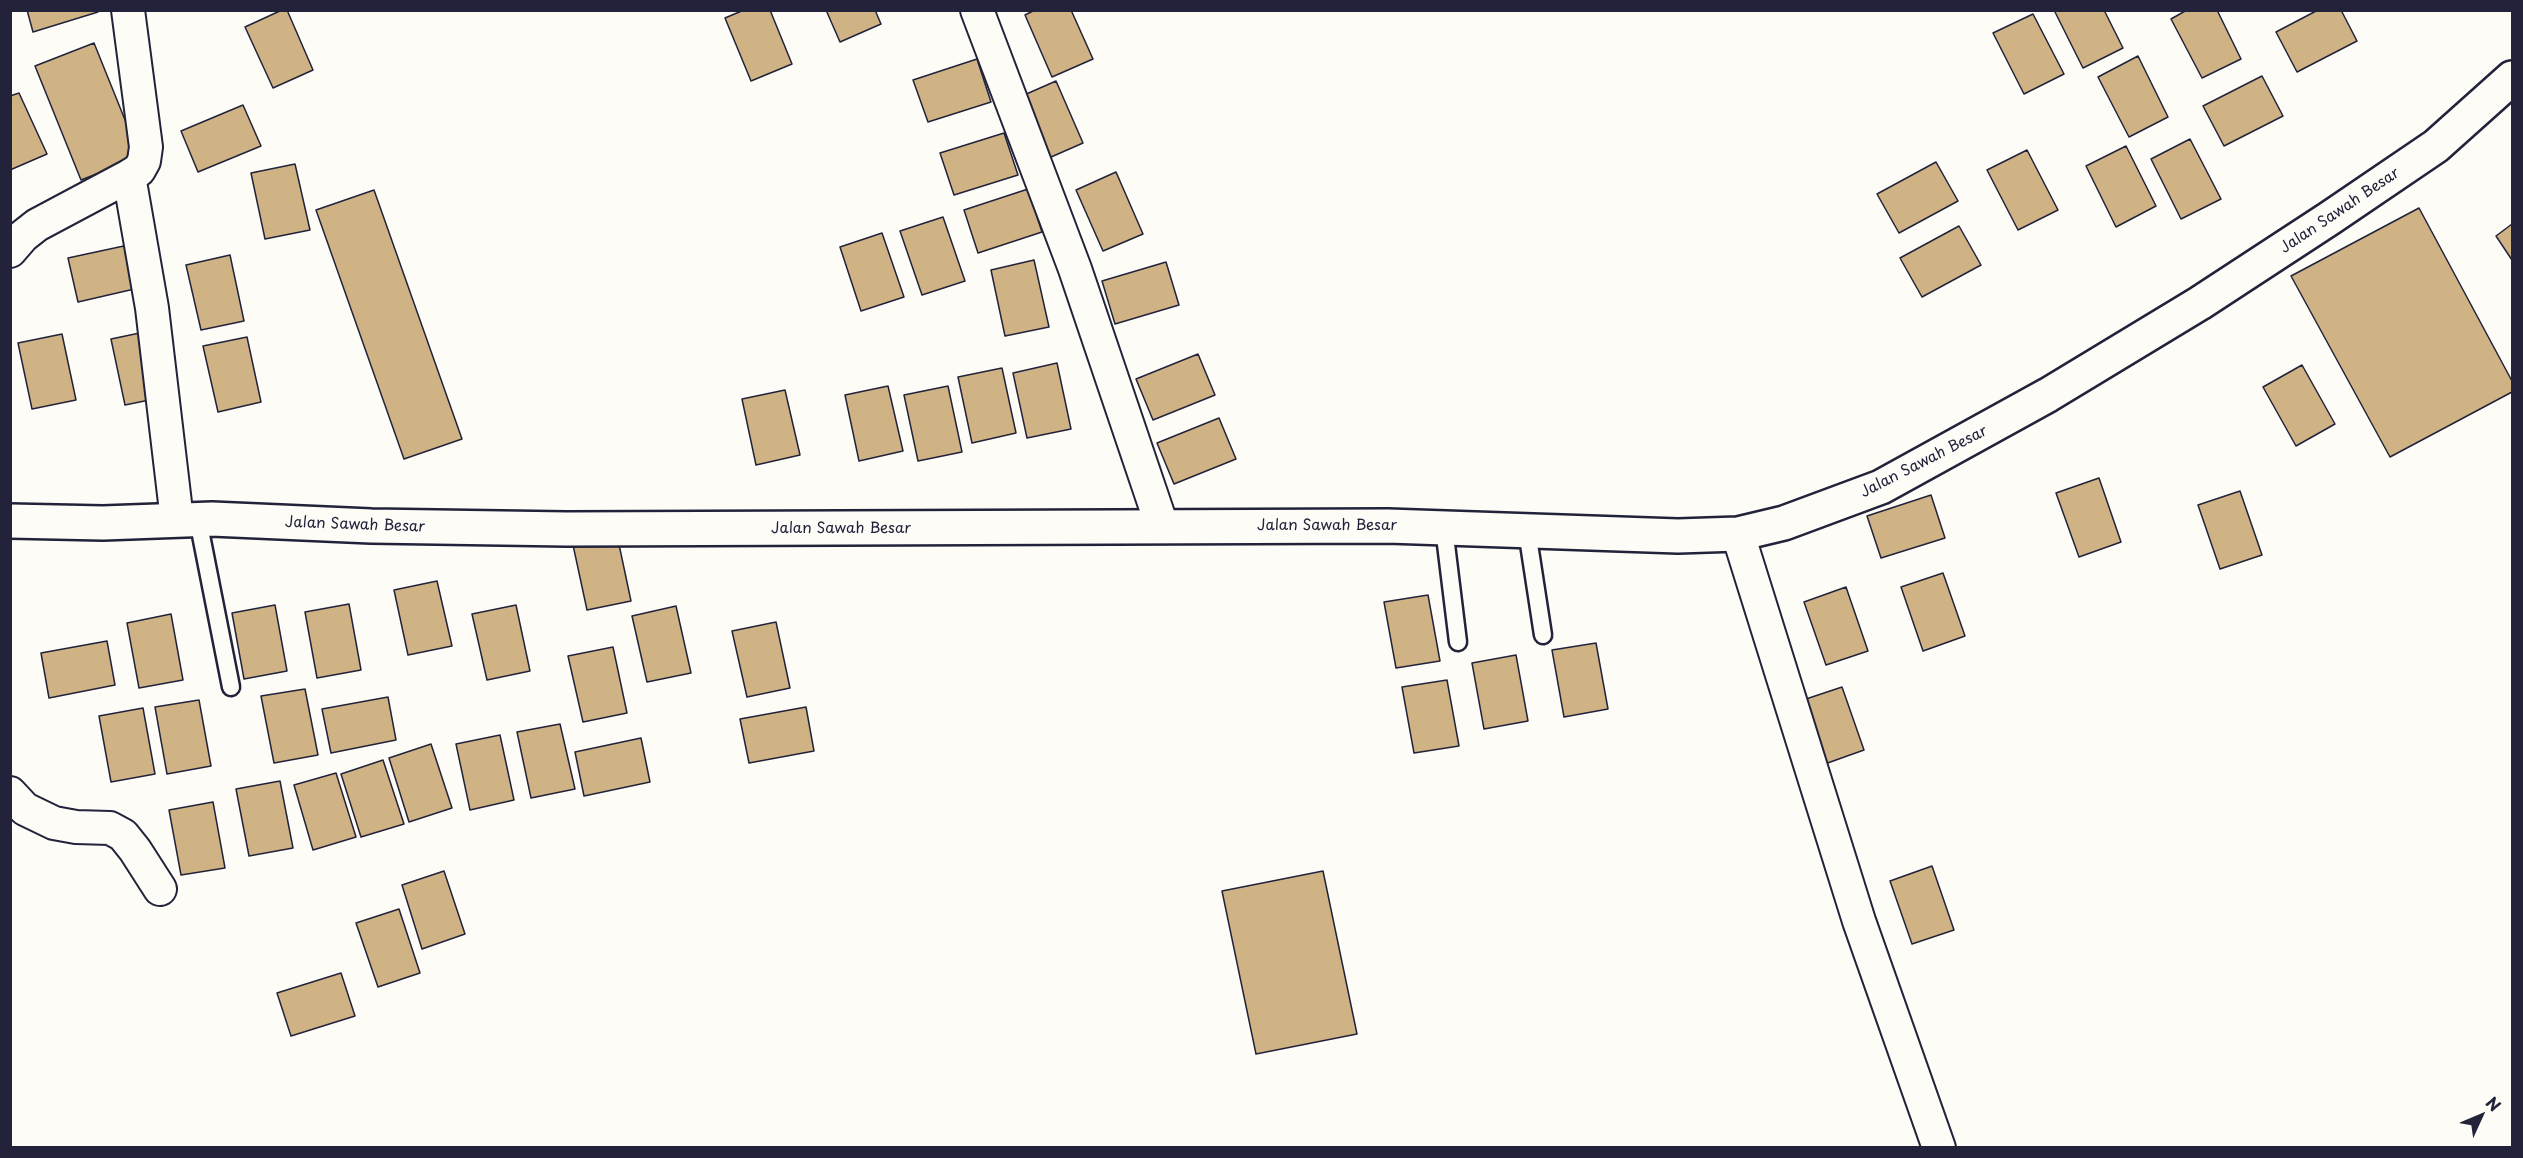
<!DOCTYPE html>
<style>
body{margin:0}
#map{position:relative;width:2523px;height:1158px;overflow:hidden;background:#fdfcf7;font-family:"Playpen Sans",sans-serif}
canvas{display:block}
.frame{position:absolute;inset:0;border:12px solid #22223b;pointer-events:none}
.north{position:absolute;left:2451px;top:1086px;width:60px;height:60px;-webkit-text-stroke:4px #fdfcf7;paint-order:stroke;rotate:46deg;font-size:16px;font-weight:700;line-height:24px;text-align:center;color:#22223b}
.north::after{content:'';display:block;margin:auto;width:21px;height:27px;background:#22223b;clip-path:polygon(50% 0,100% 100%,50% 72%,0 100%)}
</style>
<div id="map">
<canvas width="2523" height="1158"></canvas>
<div class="frame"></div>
<div class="north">N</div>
</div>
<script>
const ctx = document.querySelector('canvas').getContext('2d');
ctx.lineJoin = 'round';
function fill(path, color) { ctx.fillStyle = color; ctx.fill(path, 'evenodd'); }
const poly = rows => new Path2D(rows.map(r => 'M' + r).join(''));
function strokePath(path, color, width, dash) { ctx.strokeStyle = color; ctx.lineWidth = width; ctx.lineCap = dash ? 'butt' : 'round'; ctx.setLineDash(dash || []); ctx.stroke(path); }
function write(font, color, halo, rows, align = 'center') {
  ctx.font = font + ' "Playpen Sans",sans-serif'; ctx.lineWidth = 4.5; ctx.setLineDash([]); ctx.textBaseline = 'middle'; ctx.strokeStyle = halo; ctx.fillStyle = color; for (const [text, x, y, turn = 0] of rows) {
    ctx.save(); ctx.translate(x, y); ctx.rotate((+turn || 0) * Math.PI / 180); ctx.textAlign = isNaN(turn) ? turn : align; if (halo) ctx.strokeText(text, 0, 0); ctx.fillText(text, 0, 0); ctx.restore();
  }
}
const building = poly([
 [27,10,97,10,98,12,33,32,27,10],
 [282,10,287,10,313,70,273,88,245,27,282,10],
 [744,10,770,10,792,64,751,81,725,18,744,10],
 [826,10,875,10,881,24,840,42,826,10],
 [1035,10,1071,10,1093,59,1052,77,1025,15,1035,10],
 [2054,10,2104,10,2123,48,2083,68,2054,10],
 [2187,10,2217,10,2241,59,2202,78,2171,19,2187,10],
 [2318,10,2341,10,2357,41,2297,72,2276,32,2318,10],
 [2033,14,2064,74,2024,94,1993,33,2033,14],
 [94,43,140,157,81,180,35,66,94,43],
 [2138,56,2168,117,2129,137,2098,77,2138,56],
 [977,59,991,102,928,122,913,80,977,59],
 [2262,76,2283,116,2224,146,2203,106,2262,76],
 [1056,81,1083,143,1042,161,1015,99,1056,81],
 [19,93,47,154,10,170,10,96,19,93],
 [243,105,261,146,198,172,181,131,243,105],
 [1004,133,1018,175,954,195,940,153,1004,133],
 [2190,139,2221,199,2181,219,2151,159,2190,139],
 [2126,146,2156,206,2116,227,2086,166,2126,146],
 [2027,150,2058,210,2018,230,1987,170,2027,150],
 [1936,162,1958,201,1899,233,1877,194,1936,162],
 [295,164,310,230,265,239,251,173,295,164],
 [1116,172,1143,234,1103,251,1076,190,1116,172],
 [1028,189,1042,232,978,253,964,210,1028,189],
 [374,190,462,439,404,459,316,210,374,190],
 [2419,208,2512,381,2512,392,2390,457,2291,276,2419,208],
 [943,217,965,281,922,295,900,231,943,217],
 [2512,224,2512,260,2496,236,2512,224],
 [1959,226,1981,265,1922,297,1900,258,1959,226],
 [882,233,904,297,861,311,840,247,882,233],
 [133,244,143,287,78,302,68,258,133,244],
 [230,255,244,321,201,330,186,265,230,255],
 [1034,260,1049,327,1005,336,991,270,1034,260],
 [1166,262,1179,305,1115,324,1102,281,1166,262],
 [154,330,169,396,125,405,111,339,154,330],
 [62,334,76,400,32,409,18,343,62,334],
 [247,337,261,402,218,412,203,346,247,337],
 [1198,354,1215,395,1153,420,1136,379,1198,354],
 [1057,363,1071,429,1027,438,1013,373,1057,363],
 [2302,365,2335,424,2296,446,2263,387,2302,365],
 [1002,368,1016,433,972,443,958,377,1002,368],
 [888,386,903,451,859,461,845,395,888,386],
 [948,386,962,452,918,461,904,395,948,386],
 [785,390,800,455,756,465,742,399,785,390],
 [1219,418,1236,459,1174,484,1157,443,1219,418],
 [2099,478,2121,542,2079,557,2056,493,2099,478],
 [2240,491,2262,555,2220,569,2198,505,2240,491],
 [1931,495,1945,538,1881,558,1867,516,1931,495],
 [617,535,631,601,587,610,573,545,617,535],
 [1943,573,1965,636,1923,651,1901,587,1943,573],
 [437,581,452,646,408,655,394,590,437,581],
 [1846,587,1868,651,1826,665,1804,602,1846,587],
 [1428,595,1440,661,1396,668,1384,602,1428,595],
 [349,604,361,670,317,678,305,612,349,604],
 [275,605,287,671,244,679,232,613,275,605],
 [516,605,530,671,487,680,472,614,516,605],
 [676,606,691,673,647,682,632,616,676,606],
 [171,614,183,680,139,688,127,623,171,614],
 [776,622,790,688,747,697,732,631,776,622],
 [107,641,115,685,49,698,41,653,107,641],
 [1596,643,1608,709,1564,717,1552,650,1596,643],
 [613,647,627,713,583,722,568,656,613,647],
 [1516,655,1528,721,1484,729,1472,663,1516,655],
 [1447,680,1459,746,1414,753,1402,687,1447,680],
 [1842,687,1864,750,1822,765,1800,701,1842,687],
 [305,689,318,755,274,763,261,696,305,689],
 [388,697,396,740,331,753,322,709,388,697],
 [199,700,211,766,167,774,155,707,199,700],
 [806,707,814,751,749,763,740,719,806,707],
 [143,708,155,774,111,782,99,716,143,708],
 [560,724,575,789,531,798,517,732,560,724],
 [500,735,514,800,470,810,456,744,500,735],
 [641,738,650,782,584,796,575,752,641,738],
 [431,744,452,808,409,822,389,758,431,744],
 [383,760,404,824,361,837,341,774,383,760],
 [336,773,356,837,313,850,294,785,336,773],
 [280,781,293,848,249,856,236,789,280,781],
 [213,802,225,868,181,875,169,810,213,802],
 [1932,866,1954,930,1912,944,1890,881,1932,866],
 [444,871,465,934,422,949,402,885,444,871],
 [1323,871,1357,1034,1256,1054,1222,891,1323,871],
 [399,909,420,973,378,987,356,923,399,909],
 [341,973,355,1016,291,1036,277,993,341,973]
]);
const lane = poly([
 [198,520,231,687],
 [1444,528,1458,642],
 [1527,531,1543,635]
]);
const street = poly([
 [977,10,1075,269,1162,526],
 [129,176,152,308,177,520],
 [10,251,23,236,37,225,129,176,139,170,144,161,146,147,128,10],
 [1738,534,1859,921,1939,1148],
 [10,793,25,809,54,823,76,827,110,828,123,835,135,850,160,889]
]);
const secondary = poly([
 [10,521,103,523,212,519,371,526,567,529,1388,526,1678,536,1738,534,1784,523,1881,487,2048,395,2200,303,2330,218,2436,146,2512,78]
]);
const streetNames = [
 ["Jalan Sawah Besar",2340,211,-34],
 ["Jalan Sawah Besar",1924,462,-27],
 ["Jalan Sawah Besar",355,525,2],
 ["Jalan Sawah Besar",1327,526],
 ["Jalan Sawah Besar",841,529]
];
fill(building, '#d0b385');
strokePath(building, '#22223b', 1.5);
strokePath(lane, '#22223b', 21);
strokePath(street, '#22223b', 36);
strokePath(secondary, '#22223b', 38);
strokePath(lane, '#fdfcf7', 16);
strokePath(street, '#fdfcf7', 32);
strokePath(secondary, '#fdfcf7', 33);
write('15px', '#22223b', '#fdfcf7', streetNames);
</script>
